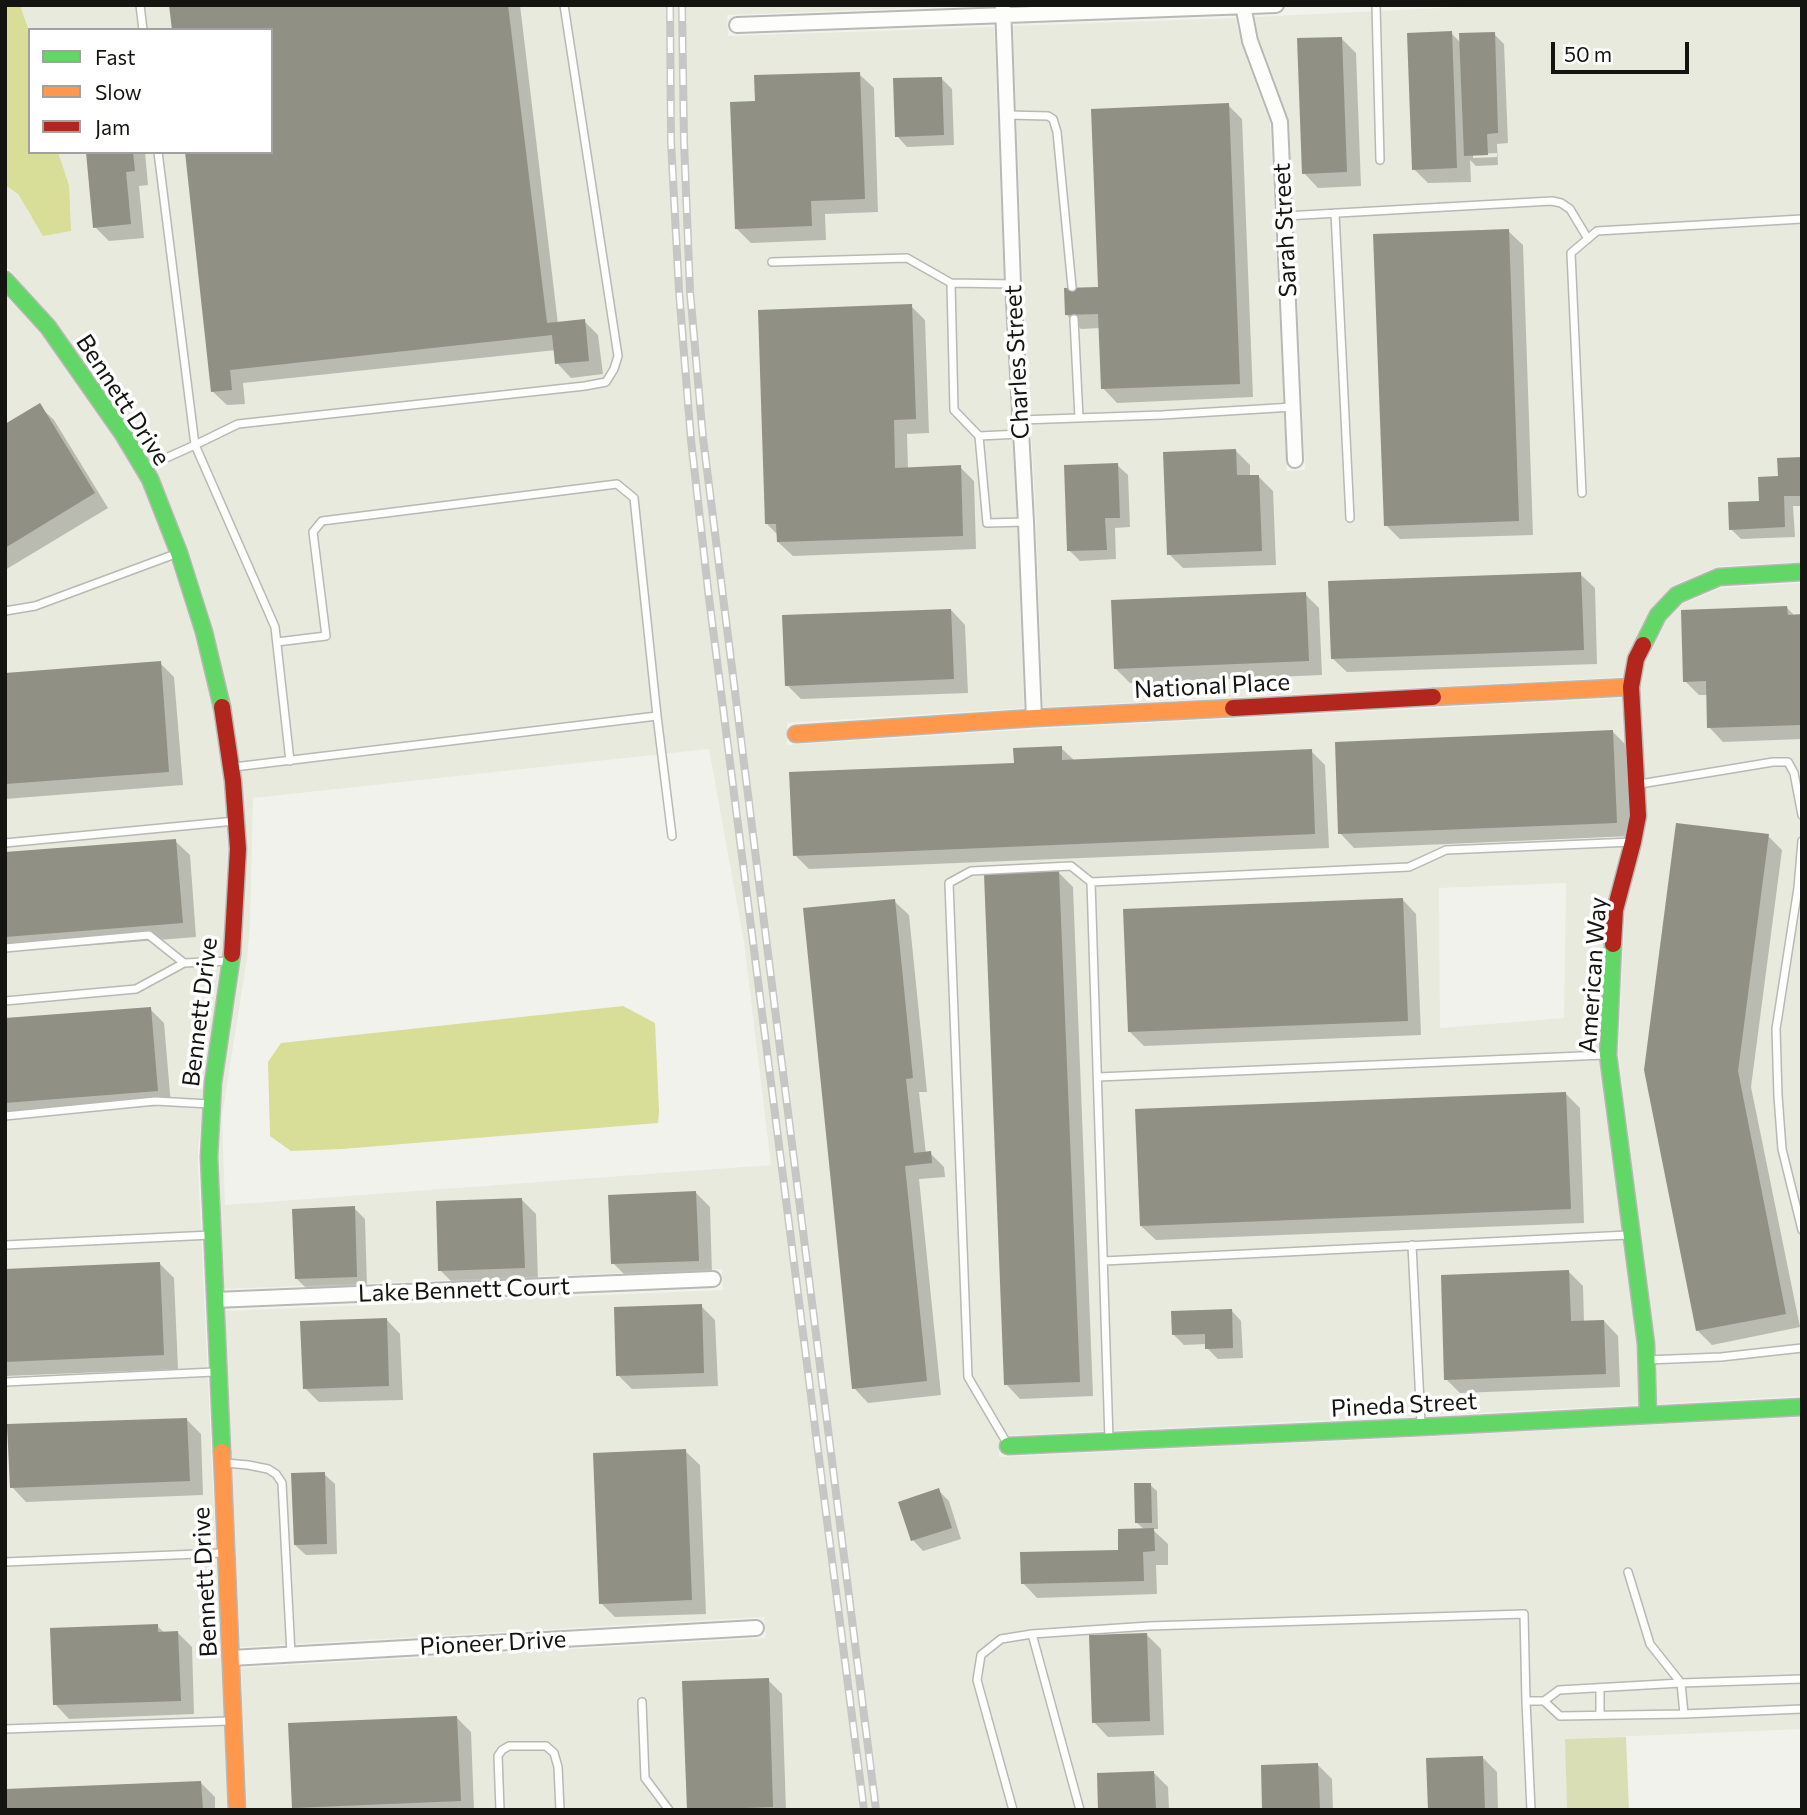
<!DOCTYPE html>
<style>
body{margin:0}
#map{position:relative;width:1807px;height:1815px;overflow:hidden;background:#f2f2ed;font-family:Commissioner,sans-serif}
canvas{display:block}
.frame{position:absolute;inset:0;border:7px solid #141411;pointer-events:none}
.legend{position:absolute;left:28px;top:28px;width:245px;height:126px;box-sizing:border-box;background:#fff;border:2px solid #a1a1a0;margin:0;padding:9px 12px;list-style:none;font-size:21px;color:#141411}
.legend li{display:flex;align-items:center;gap:14px;height:35px}
.legend b{width:35px;border:2px solid #a1a1a0}
.scale{position:absolute;left:1551px;top:42px;width:138px;height:32px;box-sizing:border-box;border:4px solid #141411;border-top:0;padding-left:9px;font-size:21px;line-height:24px;white-space:nowrap;color:#141411;-webkit-text-stroke:5px #fff;paint-order:stroke}
</style>
<div id="map">
<canvas width="1807" height="1815"></canvas>
<div class="frame"></div>
<ul class="legend">
<li><b style="height:9px;background:#63d668"></b>Fast</li>
<li><b style="height:9px;background:#ff974d"></b>Slow</li>
<li><b style="height:9px;background:#b3261e"></b>Jam</li>
</ul>
<div class="scale">50 m</div>
</div>
<script>
const ctx = document.querySelector('canvas').getContext('2d');
ctx.lineJoin = 'round';
function fill(path, color) { ctx.fillStyle = color; ctx.fill(path, 'evenodd'); }
const poly = rows => new Path2D(rows.map(r => 'M' + r).join(''));
function strokePath(path, color, width, dash) { ctx.strokeStyle = color; ctx.lineWidth = width; ctx.lineCap = dash ? 'butt' : 'round'; ctx.setLineDash(dash || []); ctx.stroke(path); }
function write(font, color, halo, rows, align = 'center') {
  ctx.font = font + ' Commissioner,sans-serif'; ctx.lineWidth = 7; ctx.setLineDash([]); ctx.textBaseline = 'middle'; ctx.strokeStyle = halo; ctx.fillStyle = color; for (const [text, x, y, turn = 0] of rows) {
    ctx.save(); ctx.translate(x, y); ctx.rotate((+turn || 0) * Math.PI / 180); ctx.textAlign = isNaN(turn) ? turn : align; if (halo) ctx.strokeText(text, 0, 0); ctx.fillText(text, 0, 0); ctx.restore();
  }
}
const built = poly([
 [20,5,993,5,727,15,728,36,994,27,1004,285,1017,522,1024,708,787,723,787,745,1035,729,1622,698,1629,815,1606,909,1637,1345,1639,1405,999,1436,999,1457,1422,1437,1802,1417,1802,1729,1566,1739,1567,1810,247,1810,241,1668,766,1638,764,1617,240,1647,225,1311,723,1290,722,1269,224,1289,218,1157,222,1084,247,849,184,539,55,321,5,265,5,185,18,194,31,217,69,185,58,152,271,152,271,30,30,30,30,34],
 [709,749,744,942,771,1165,225,1205,222,1116,247,959,250,927,253,798],
 [1566,883,1564,1018,1440,1028,1439,888],
 [1503,5,1802,5,1802,562,1719,566,1674,585,1650,610,1623,677,1043,707,1036,521,1023,284,1013,26,1235,18,1242,46,1270,124,1287,471,1305,470,1289,121,1259,38,1255,17],
 [5,295,41,334,116,441,142,484,167,547,195,635,212,704,224,782,228,849,223,960,198,1147,198,1166,228,1810,5,1810],
 [1802,583,1802,1396,1657,1404,1618,1055,1625,911,1641,688,1645,663,1666,621,1682,604,1721,588]
]);
const green = poly([
 [1626,1737,1629,1810,1567,1810,1565,1739]
]);
const water = poly([
 [5,5,20,5,30,34,30,152,58,152,69,185,71,231,43,236,18,194,5,185],
 [623,1006,655,1023,659,1111,658,1123,342,1149,291,1151,270,1136,268,1062,281,1043]
]);
const shadow = poly([
 [171,5,520,5,558,324,584,321,598,335,603,374,571,378,557,363,556,350,243,383,245,404,227,405,212,391,271,152,271,30],
 [1451,33,1461,43,1494,34,1504,44,1508,143,1497,144,1498,165,1476,166,1470,160,1471,182,1428,183,1414,169],
 [1497,153,1497,157,1473,158,1473,154],
 [1342,39,1356,53,1361,186,1318,188,1304,173],
 [859,74,874,88,878,212,825,214,826,240,751,243,736,228,757,103],
 [941,78,952,89,954,145,907,147,897,136],
 [1228,105,1242,119,1253,397,1117,403,1103,388,1100,328,1081,329,1067,315,1100,288],
 [87,152,145,152,148,185,139,186,144,238,109,241,95,227],
 [1508,231,1523,245,1533,535,1400,539,1386,525],
 [911,306,925,320,929,433,907,434,908,469,960,467,974,481,976,549,793,556,778,542,778,535,767,524],
 [39,406,54,420,108,508,5,570,5,426],
 [1235,450,1250,465,1250,477,1258,476,1273,491,1276,565,1183,568,1169,554],
 [1802,458,1802,506,1793,506,1795,537,1741,539,1731,529,1761,503,1779,478],
 [1117,465,1128,475,1130,527,1115,528,1116,559,1080,561,1069,550],
 [1580,574,1595,588,1597,664,1347,672,1332,658],
 [1305,594,1319,608,1322,675,1130,683,1115,668],
 [1787,608,1795,616,1802,616,1802,739,1723,742,1709,727,1708,695,1699,695,1685,681],
 [951,610,965,625,968,693,801,699,787,685],
 [160,663,174,677,183,785,5,799,5,674],
 [1613,732,1627,746,1631,836,1354,848,1340,833],
 [1061,748,1075,761,1311,751,1325,765,1329,848,809,869,795,855,1016,764],
 [1768,836,1782,850,1751,1087,1800,1327,1712,1345,1698,1331],
 [175,841,190,855,196,937,5,952,5,854],
 [1059,873,1073,887,1093,1396,1020,1399,1006,1384],
 [1402,899,1416,914,1421,1035,1144,1046,1130,1032],
 [894,901,909,915,927,1092,919,1092,926,1154,930,1153,944,1167,945,1177,919,1179,941,1395,868,1403,854,1388],
 [150,1009,164,1023,171,1105,5,1117,5,1020],
 [1566,1094,1580,1108,1584,1223,1156,1240,1141,1226],
 [696,1193,710,1207,712,1274,627,1277,613,1263],
 [522,1200,536,1214,538,1281,454,1284,440,1270],
 [354,1208,365,1219,367,1287,307,1289,296,1278],
 [160,1264,174,1278,178,1369,5,1376,5,1271],
 [1569,1272,1583,1286,1584,1322,1604,1321,1618,1336,1620,1387,1460,1393,1446,1379],
 [701,1306,715,1320,718,1386,632,1389,618,1375],
 [1231,1310,1241,1321,1243,1358,1218,1359,1207,1348,1207,1344,1184,1345,1174,1335],
 [386,1319,400,1334,403,1400,319,1402,305,1388],
 [187,1420,201,1434,203,1495,26,1502,12,1487],
 [685,1451,700,1465,706,1614,615,1617,601,1603],
 [324,1474,335,1484,337,1554,306,1555,295,1545],
 [1150,1485,1157,1491,1158,1529,1152,1529,1168,1544,1168,1565,1156,1565,1157,1594,1037,1598,1023,1583,1120,1551,1145,1530,1137,1523],
 [938,1490,949,1501,961,1539,923,1551,913,1540],
 [157,1626,165,1633,178,1633,192,1647,194,1714,69,1719,55,1704],
 [1147,1635,1161,1649,1164,1735,1108,1737,1094,1722],
 [768,1680,782,1694,786,1810,689,1810],
 [457,1718,471,1732,474,1810,295,1810,293,1807],
 [1482,1757,1497,1772,1498,1810,1429,1810],
 [1318,1765,1332,1779,1333,1810,1264,1810],
 [1154,1773,1168,1787,1169,1810,1100,1810],
 [201,1783,215,1797,215,1810,5,1810]
]);
const building = poly([
 [169,5,508,5,547,323,585,319,589,361,555,364,552,335,230,370,232,390,211,392,185,152,271,152,271,30,172,30],
 [1452,31,1457,168,1412,170,1407,33],
 [1495,32,1498,133,1487,134,1488,155,1464,156,1459,33],
 [1342,37,1347,172,1302,174,1297,38],
 [860,72,865,199,811,201,812,226,735,229,730,102,755,101,754,75],
 [942,77,944,135,895,137,893,78],
 [1229,103,1240,384,1101,389,1098,314,1065,315,1064,288,1098,287,1091,109],
 [86,152,133,152,135,171,126,172,131,224,93,228],
 [1509,229,1519,521,1384,526,1373,234],
 [912,304,916,419,894,420,895,468,961,465,963,536,777,542,776,524,765,524,758,310],
 [40,403,95,493,5,548,5,424],
 [1236,449,1237,475,1259,475,1262,551,1167,555,1163,452],
 [1802,457,1802,496,1784,496,1785,527,1729,530,1728,502,1759,501,1758,477,1778,476,1777,458],
 [1118,463,1120,518,1105,518,1107,550,1067,551,1064,465],
 [1581,572,1584,650,1331,659,1328,581],
 [1306,592,1309,661,1114,669,1111,600],
 [1787,606,1788,615,1802,614,1802,725,1707,728,1706,681,1683,682,1681,610],
 [951,609,954,679,785,686,782,615],
 [161,661,169,772,5,784,5,673],
 [1613,730,1617,823,1338,834,1335,742],
 [1062,746,1062,760,1312,749,1315,834,793,856,789,772,1014,763,1013,748],
 [1676,823,1769,834,1738,1071,1786,1314,1696,1331,1644,1070],
 [176,839,183,923,5,937,5,852],
 [1059,871,1080,1382,1004,1385,984,874],
 [1403,898,1408,1021,1128,1032,1123,909],
 [895,899,913,1078,906,1079,914,1153,931,1151,932,1163,905,1166,927,1381,852,1389,803,908],
 [151,1007,158,1091,5,1103,5,1018],
 [1566,1092,1571,1209,1140,1226,1135,1109],
 [696,1191,699,1261,611,1264,608,1195],
 [522,1198,525,1268,438,1271,436,1201],
 [355,1206,357,1277,295,1279,292,1209],
 [160,1262,164,1355,5,1362,5,1269],
 [1569,1270,1571,1321,1604,1320,1606,1374,1444,1380,1441,1275],
 [702,1304,704,1373,616,1376,614,1307],
 [1232,1309,1233,1348,1205,1349,1205,1334,1172,1335,1171,1311],
 [387,1318,389,1386,303,1389,300,1321],
 [187,1418,190,1481,10,1488,7,1424],
 [686,1449,692,1600,599,1604,593,1453],
 [325,1472,327,1544,294,1545,291,1473],
 [1134,1483,1151,1483,1152,1523,1135,1523],
 [939,1488,952,1528,911,1541,898,1502],
 [1154,1528,1155,1551,1143,1552,1144,1581,1021,1584,1020,1552,1118,1550,1118,1529],
 [158,1624,158,1632,178,1631,181,1701,53,1705,50,1628],
 [1147,1633,1150,1721,1092,1723,1089,1635],
 [769,1678,773,1807,687,1810,682,1681],
 [457,1716,461,1801,292,1808,288,1723],
 [1483,1756,1485,1810,1428,1810,1426,1758],
 [1318,1763,1320,1810,1262,1810,1261,1765],
 [1154,1771,1156,1810,1098,1810,1097,1773],
 [201,1781,203,1810,5,1810,5,1789]
]);
const lane = poly([
 [140,5,143,30],
 [1376,5,1380,160],
 [1008,115,1048,116,1053,119,1057,132,1072,287],
 [158,152,195,445,238,424,585,386,606,382,614,369,618,356,564,5],
 [1335,213,1350,518],
 [1285,216,1552,201,1561,203,1570,209,1588,239],
 [772,262,907,258,951,283,1013,284],
 [951,283,954,410,979,436,987,523,1026,522],
 [1074,319,1079,418],
 [1021,420,1162,415,1293,407],
 [979,436,1020,434],
 [146,467,195,445,275,627,290,761],
 [1582,493,1571,253,1597,231,1802,219],
 [5,611,35,606,178,553],
 [277,642,326,636,313,532,322,521,617,484,634,498,657,716,672,836],
 [234,767,657,716],
 [1640,784,1773,762,1788,762,1794,773,1802,815],
 [1802,841,1798,888,1776,1029,1778,1096,1782,1149,1802,1230],
 [5,843,235,821],
 [1091,882,1409,867,1446,850,1632,842],
 [5,948,149,935,184,963,136,989,5,1001],
 [184,963,229,961],
 [1098,1077,1604,1055],
 [5,1116,155,1101,210,1104],
 [5,1245,211,1235],
 [1412,1245,1421,1423],
 [1104,1261,1628,1235],
 [1647,1360,1721,1357,1802,1348],
 [5,1382,214,1372],
 [1008,1445,968,1377,949,883,971,871,1071,866,1091,882,1109,1440],
 [226,1463,248,1465,268,1469,276,1474,282,1483,291,1654],
 [5,1562,222,1553],
 [1628,1572,1650,1644,1681,1683,1684,1714],
 [1032,1634,1149,1626,1524,1614,1526,1701],
 [1600,1688,1600,1715],
 [1544,1701,1560,1716,1684,1714,1802,1709],
 [642,1702,645,1778,669,1810],
 [5,1729,229,1721],
 [500,1810,498,1756,502,1750,509,1746,546,1746,554,1753,558,1767,560,1810],
 [1013,1810,977,1680,981,1655,1001,1639,1032,1634,1080,1810],
 [1531,1810,1526,1701,1544,1701,1559,1690,1681,1683,1802,1679]
]);
const street = poly([
 [1003,5,1013,284,1026,522,1034,718],
 [1243,5,1250,41,1280,122,1295,460],
 [737,25,1276,5],
 [215,1300,713,1279],
 [231,1658,756,1628]
]);
const fast = poly([
 [5,280,48,327,123,434,150,479,179,553,204,632,222,707],
 [1643,645,1658,615,1677,595,1719,577,1802,572],
 [1613,944,1608,1055,1646,1344,1648,1415],
 [1008,1446,1421,1427,1802,1407],
 [222,1452,209,1157,213,1083,232,954]
]);
const slow = poly([
 [1433,697,1631,687],
 [796,734,1034,718,1233,708],
 [222,1452,237,1810]
]);
const jam = poly([
 [222,707,233,781,238,849,232,954],
 [1233,708,1433,697],
 [1613,944,1615,910,1633,842,1638,816,1631,687,1636,659,1643,645]
]);
const rail = poly([
 [670,5,671,142,679,291,691,440,709,598,864,1810],
 [682,5,684,142,690,291,703,438,876,1810]
]);
const streetNames = [
 ["Sarah Street",1285,230,-93],
 ["Charles Street",1017,362,-93],
 ["Bennett Drive",123,400,57],
 ["National Place",1212,686,-3],
 ["American Way",1593,975,-86],
 ["Bennett Drive",200,1012,-83],
 ["Lake Bennett Court",464,1290,-2],
 ["Pineda Street",1404,1405,-3],
 ["Bennett Drive",205,1582,-93],
 ["Pioneer Drive",493,1643,-3]
];
fill(built, '#e8eadd');
fill(green, '#dadeb4');
fill(water, '#d8dd98');
fill(shadow, '#0003');
fill(building, '#909084');
strokePath(lane, '#b8b8b4', 10);
strokePath(street, '#b8b8b4', 18);
strokePath(fast, '#b8b8b4', 19);
strokePath(slow, '#b8b8b4', 19);
strokePath(jam, '#b8b8b4', 19);
strokePath(lane, '#fdfdfc', 7);
strokePath(street, '#fdfdfc', 14);
strokePath(fast, '#63d668', 16);
strokePath(slow, '#ff974d', 16);
strokePath(jam, '#b3261e', 16);
strokePath(rail, '#c6c6c5', 8);
strokePath(rail, '#fff', 5, [16]);
write('24px', '#141411', '#fff', streetNames);
</script>
